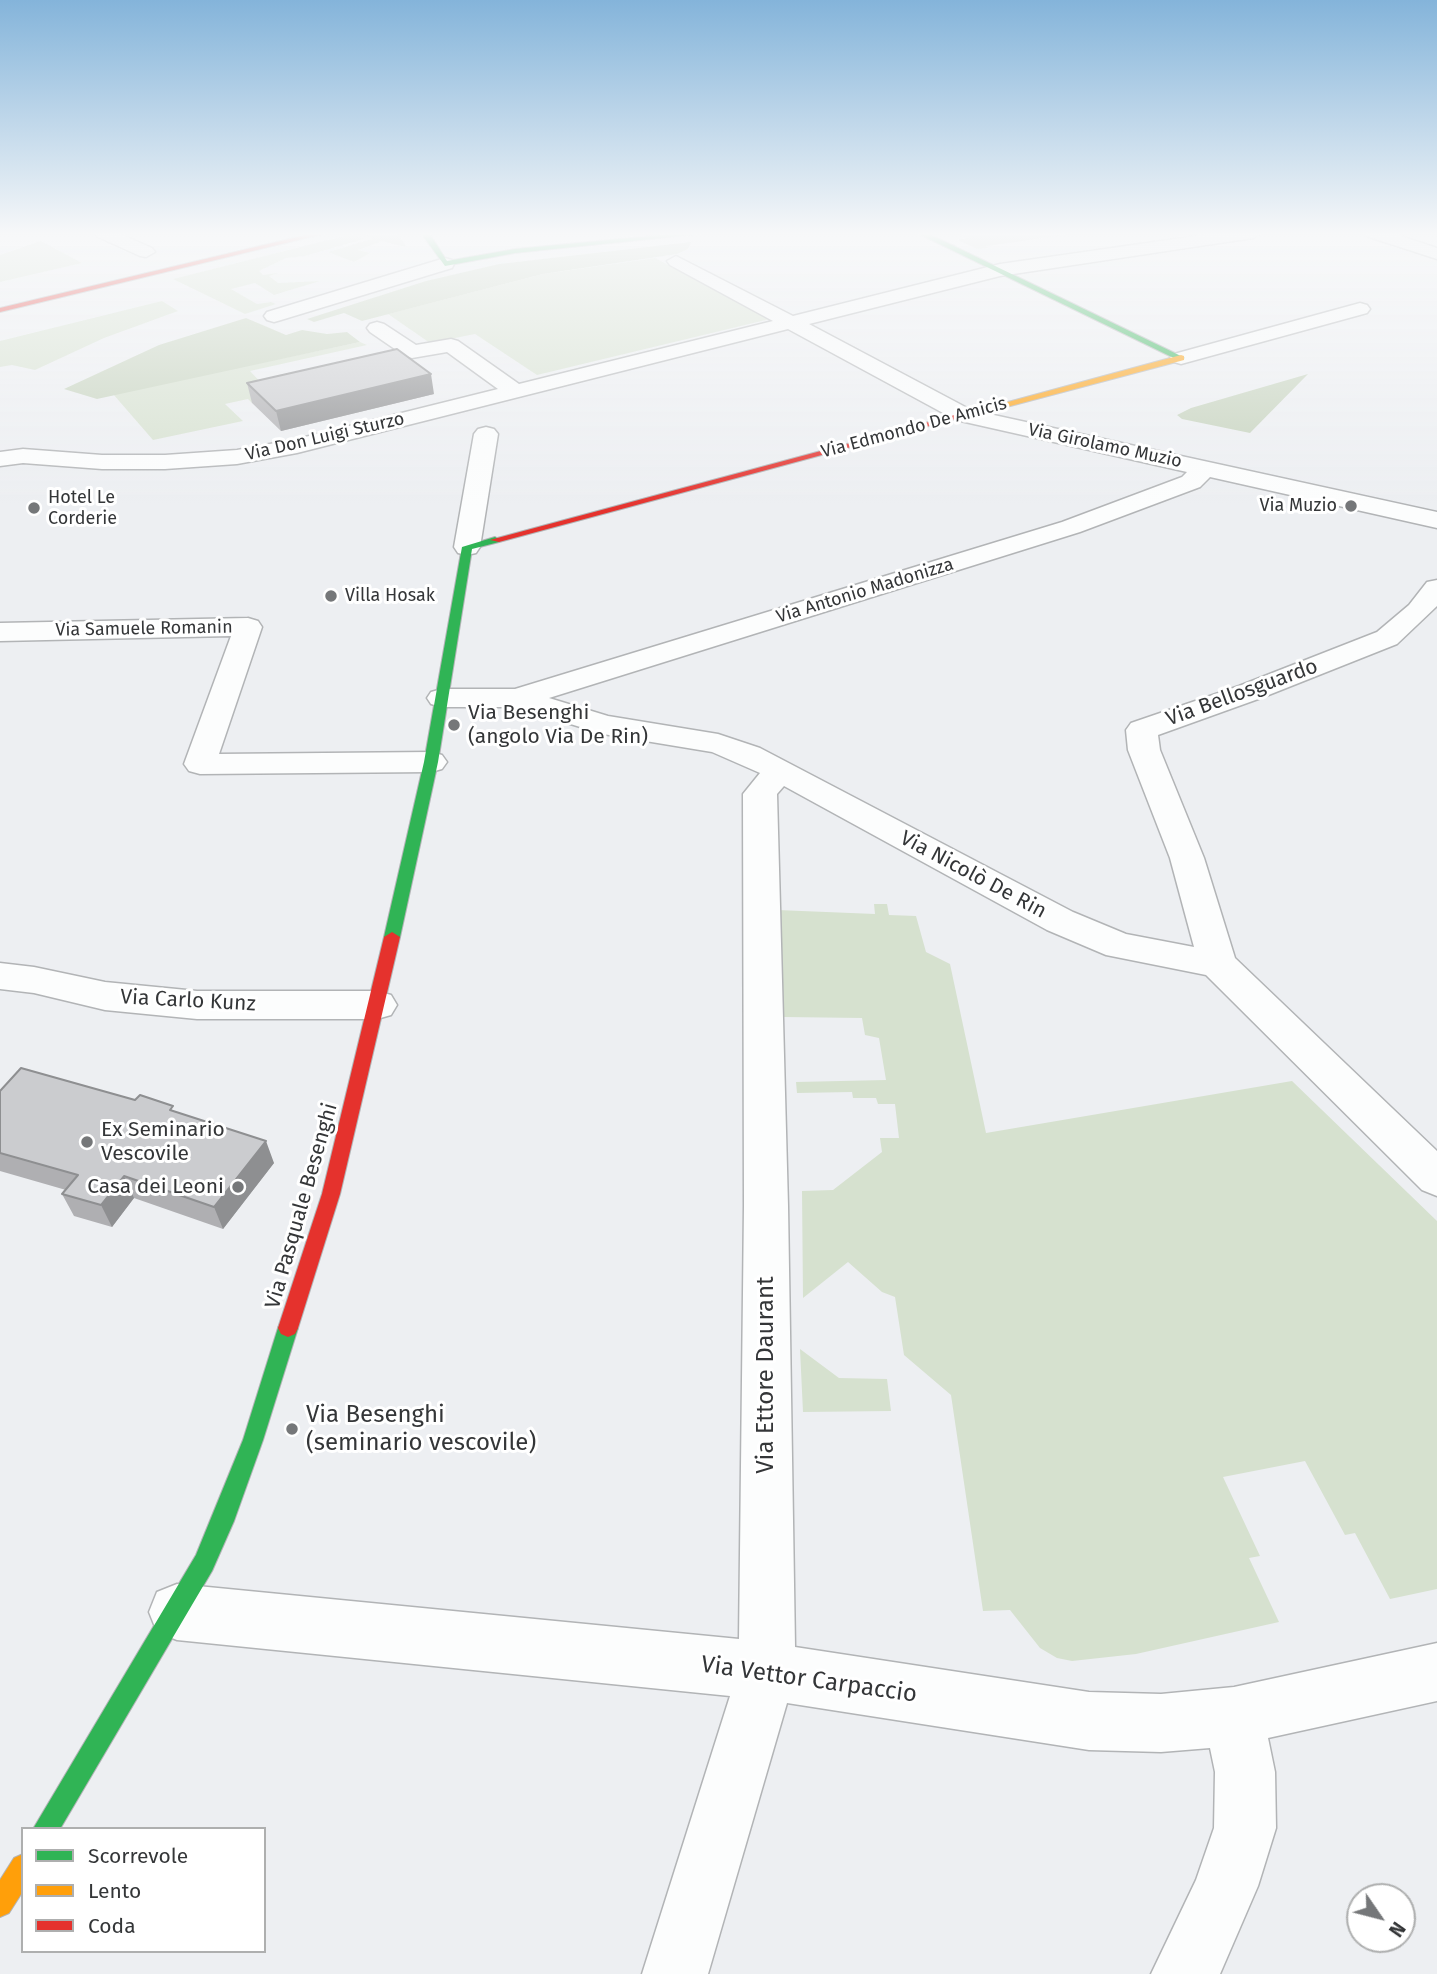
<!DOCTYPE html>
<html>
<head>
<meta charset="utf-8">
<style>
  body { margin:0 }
  #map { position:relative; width:1437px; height:1974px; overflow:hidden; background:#edeff2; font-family:"Fira Sans",sans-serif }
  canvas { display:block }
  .legend { position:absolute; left:21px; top:1827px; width:245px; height:126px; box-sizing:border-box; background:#fff; border:2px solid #aeafaf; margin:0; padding:9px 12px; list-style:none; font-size:21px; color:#343638 }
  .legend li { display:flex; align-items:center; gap:14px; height:35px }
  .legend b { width:35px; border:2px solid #aeafaf }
  .north { position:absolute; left:1346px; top:1883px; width:70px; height:70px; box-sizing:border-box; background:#fff; border:2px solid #aeafaf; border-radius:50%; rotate:125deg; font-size:19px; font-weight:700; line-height:28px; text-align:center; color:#343638 }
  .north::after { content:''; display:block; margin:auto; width:24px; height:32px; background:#757779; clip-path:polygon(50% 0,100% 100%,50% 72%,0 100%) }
</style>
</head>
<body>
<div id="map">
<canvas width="1437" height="1974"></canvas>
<ul class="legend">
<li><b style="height:9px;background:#30b455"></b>Scorrevole</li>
<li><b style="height:9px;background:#ff9f0a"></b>Lento</li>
<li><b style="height:9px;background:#e5322d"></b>Coda</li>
</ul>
<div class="north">N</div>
</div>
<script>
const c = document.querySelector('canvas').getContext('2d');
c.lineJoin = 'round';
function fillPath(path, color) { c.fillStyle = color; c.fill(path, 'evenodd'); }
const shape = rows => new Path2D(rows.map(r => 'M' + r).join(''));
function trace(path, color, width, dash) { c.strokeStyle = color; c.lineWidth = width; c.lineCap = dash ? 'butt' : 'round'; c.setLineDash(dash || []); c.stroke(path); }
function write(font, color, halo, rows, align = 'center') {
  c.font = font + ' "Fira Sans",sans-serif'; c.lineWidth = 6; c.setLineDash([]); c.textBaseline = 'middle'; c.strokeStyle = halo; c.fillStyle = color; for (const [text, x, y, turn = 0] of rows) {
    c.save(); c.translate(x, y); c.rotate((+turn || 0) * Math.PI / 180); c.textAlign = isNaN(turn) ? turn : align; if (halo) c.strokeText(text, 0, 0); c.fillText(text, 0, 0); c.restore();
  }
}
const green = shape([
  [364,233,393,233,399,235,406,247,382,241,358,250,370,253,354,262,328,252,372,239],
  [957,233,1077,233,986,246,988,248,977,249,958,240,968,238],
  [352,234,363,239,305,256,286,258,259,271,263,275,278,273,269,276,278,283,320,281,274,295,255,283,231,289,257,304,271,302,276,304,245,314,173,279],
  [41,241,82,263,0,282,0,255],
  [655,258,770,319,537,375,475,334,430,343,388,314,543,274],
  [162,301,178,311,104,338,35,370,12,365,0,367,0,341],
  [360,342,367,345,250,371,267,389,252,403,248,399,225,404,243,421,153,440,113,394],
  [874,904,887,904,889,915,916,916,926,952,950,964,986,1133,1292,1081,1437,1221,1437,1589,1390,1599,1355,1533,1345,1535,1305,1461,1223,1477,1260,1556,1249,1558,1279,1622,1136,1654,1072,1661,1057,1658,1040,1648,1010,1610,983,1611,951,1395,904,1355,895,1297,882,1292,848,1262,803,1298,802,1191,833,1190,882,1152,880,1138,899,1138,895,1104,878,1104,876,1098,853,1098,852,1092,797,1093,796,1082,886,1080,879,1038,865,1035,862,1018,784,1017,777,910,875,914],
  [800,1349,839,1378,887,1379,891,1411,803,1412]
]);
const forest = shape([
  [691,242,688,249,677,254,543,274,362,321,344,313,314,322,307,319,426,281,499,264],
  [246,318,286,335,302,330,327,334,347,332,360,342,97,399,64,389,159,345],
  [1308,374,1250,433,1182,419,1177,415,1191,408]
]);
const street = shape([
  [95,233,118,233,152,248,155,252,146,257,140,256,98,237,95,233],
  [1217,233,1262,233,1253,238,1000,276,809,324,971,410,1437,512,1437,528,1210,477,1200,487,1080,532,549,698,608,716,718,734,760,748,1073,912,1126,934,1194,947,1170,858,1128,750,1126,730,1131,723,1239,686,1377,632,1409,605,1427,582,1437,580,1437,606,1397,644,1261,698,1158,735,1160,750,1204,858,1235,958,1437,1151,1437,1196,1422,1190,1206,975,1106,955,1047,930,784,786,777,794,788,1206,795,1647,1089,1692,1161,1694,1234,1687,1437,1643,1437,1701,1268,1738,1275,1772,1276,1828,1258,1886,1220,1974,1151,1974,1196,1880,1214,1828,1215,1772,1210,1748,1161,1752,1089,1750,787,1703,708,1974,642,1974,730,1696,177,1640,157,1632,149,1612,157,1592,177,1584,739,1639,744,1206,743,794,760,773,712,752,603,734,515,707,442,707,431,704,427,698,431,692,442,689,515,689,1062,522,1182,477,1187,472,956,420,788,329,297,453,237,464,165,469,102,469,23,463,0,466,0,452,23,449,102,455,165,455,237,450,297,439,498,389,447,352,412,358,405,356,370,332,367,328,370,324,377,322,384,324,416,345,451,339,458,341,519,384,773,321,670,265,667,261,676,256,793,316,1000,264,1217,233],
  [1366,233,1392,233,1437,248,1437,259,1369,237,1366,233],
  [445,258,452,260,454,264,452,268,281,320,274,322,267,320,264,316,267,312,445,258],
  [1360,303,1367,305,1370,309,1367,313,1181,364,1174,362,1170,358,1174,354,1360,303],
  [486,427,494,429,498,434,480,547,476,553,467,555,458,553,454,547,474,434,478,429,486,427],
  [248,618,258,621,262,627,219,754,431,752,442,755,447,762,442,769,431,772,200,774,189,771,184,764,231,636,0,641,0,623,248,618],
  [0,963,34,967,105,982,197,991,377,991,391,995,397,1005,391,1015,377,1019,197,1019,105,1010,34,993,0,989,0,963]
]);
const fast = shape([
  [421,233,429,233,447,261,515,249,682,233,708,233,515,253,445,266,421,233],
  [917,233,927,233,1185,358,1178,360,917,233],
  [495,537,500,540,499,542,472,549,438,762,400,937,392,942,384,937,424,762,462,547,495,537],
  [288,1319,295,1322,298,1328,263,1440,234,1521,212,1571,60,1829,33,1829,196,1555,243,1440,278,1328,281,1322,288,1319]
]);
const slow = shape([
  [1181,355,1184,356,1184,360,965,418,960,415,1181,355],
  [23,1854,23,1891,9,1913,0,1917,0,1880,14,1858,23,1854]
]);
const jam = shape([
  [314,233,327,233,0,312,0,308,314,233],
  [962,413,970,415,499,542,490,540,962,413],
  [392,932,400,937,340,1194,298,1328,295,1334,288,1337,281,1334,278,1328,322,1194,384,937,392,932]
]);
const wall = shape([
  [247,383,434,394,281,431,252,403],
  [0,1091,176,1112,274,1163,223,1229,134,1198,112,1227,74,1216,62,1194,66,1190,0,1171]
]);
const shadedWall = shape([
  [431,374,434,394,281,431,276,411],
  [266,1141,274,1163,223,1229,214,1207],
  [124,1176,134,1198,112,1227,101,1205]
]);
const building = shape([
  [397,349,431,374,276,411,247,383,397,349],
  [21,1068,135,1100,140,1095,173,1106,170,1110,266,1141,214,1207,124,1176,101,1205,62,1194,78,1175,0,1153,0,1091,21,1068]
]);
const markers = [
  [1351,506,7,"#757779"],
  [34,508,7,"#757779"],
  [331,596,7,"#757779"],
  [454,725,7,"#757779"],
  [87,1142,7,"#757779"],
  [238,1187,7,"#757779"],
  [292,1429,7,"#757779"]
];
const farStreetnames = [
  ["Via Edmondo De Amicis",914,428,-15],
  ["Via Don Luigi Sturzo",325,437,-13],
  ["Via Girolamo Muzio",1105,446,12],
  ["Via Antonio Madonizza",865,591,-17],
  ["Via Samuele Romanin",144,629,-1]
];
const farPoinames = [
  ["Hotel Le",48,498],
  ["Corderie",48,519],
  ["Via Muzio",1337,506,"right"],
  ["Villa Hosak",345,596]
];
const streetNames = [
  ["Via Bellosguardo",1242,693,-20],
  ["Via Nicolò De Rin",973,875,28],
  ["Via Carlo Kunz",188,1001,3],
  ["Via Pasquale Besenghi",302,1206,-74]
];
const poiNames = [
  ["Via Besenghi",468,713],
  ["(angolo Via De Rin)",468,737],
  ["Ex Seminario",101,1130],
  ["Vescovile",101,1154],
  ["Casa dei Leoni",224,1187,"right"]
];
const nearStreetnames = [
  ["Via Ettore Daurant",766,1375,-90],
  ["Via Vettor Carpaccio",809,1680,8]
];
const nearPoinames = [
  ["Via Besenghi",306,1415],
  ["(seminario vescovile)",306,1443]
];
fillPath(green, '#d6e1cf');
fillPath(forest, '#c5d2bc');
trace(street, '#b2b4b6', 3);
trace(fast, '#b2b4b6', 2);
trace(slow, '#b2b4b6', 2);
trace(jam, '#b2b4b6', 2);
fillPath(street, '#fcfdfd');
fillPath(fast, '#30b455');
fillPath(slow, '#ff9f0a');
fillPath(jam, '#e5322d');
fillPath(wall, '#afafb2');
fillPath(shadedWall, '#8e8f91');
fillPath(building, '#cbcccf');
trace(building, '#8e8f91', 2);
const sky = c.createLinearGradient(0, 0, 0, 509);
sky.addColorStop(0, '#84b4da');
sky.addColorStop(0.46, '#f7f8f9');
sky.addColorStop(1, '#f7f8f900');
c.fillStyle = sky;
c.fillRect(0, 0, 1437, 509);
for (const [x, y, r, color] of markers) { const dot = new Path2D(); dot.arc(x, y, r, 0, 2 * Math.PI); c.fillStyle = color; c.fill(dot); trace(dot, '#fff', 2.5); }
write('18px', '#343638', '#fff', farStreetnames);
write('18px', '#343638', '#fff', farPoinames, 'left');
write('21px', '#343638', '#fff', streetNames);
write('21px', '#343638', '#fff', poiNames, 'left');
write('24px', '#343638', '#fff', nearStreetnames);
write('24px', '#343638', '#fff', nearPoinames, 'left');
</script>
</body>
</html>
